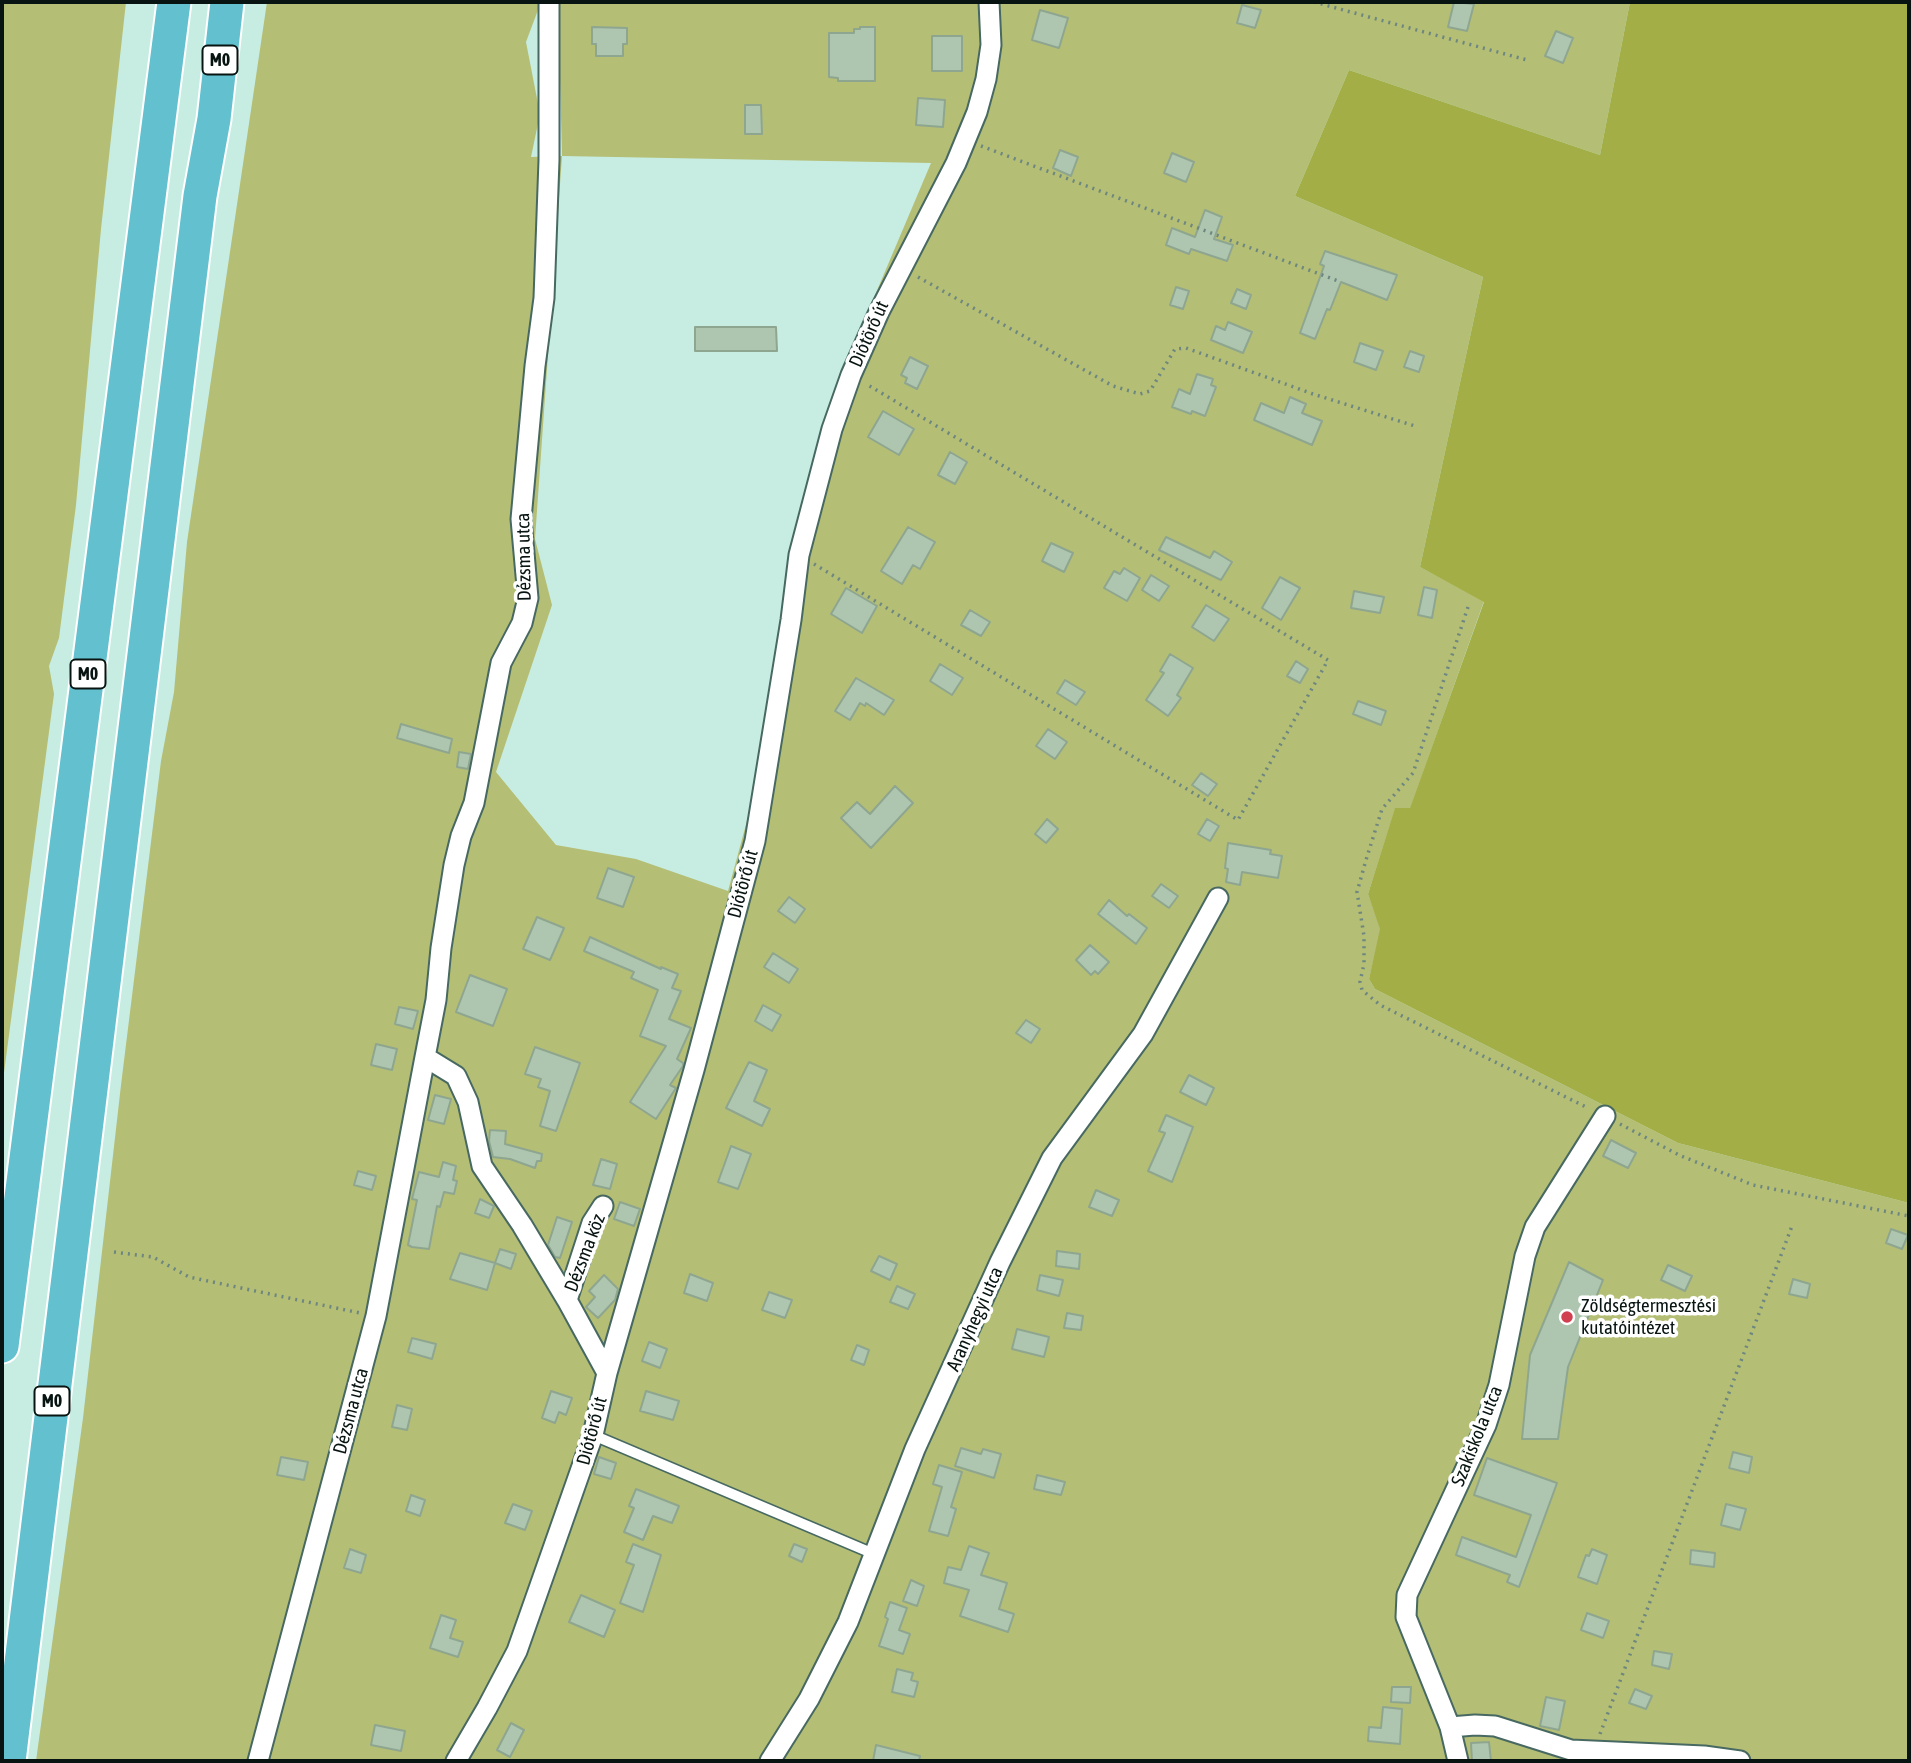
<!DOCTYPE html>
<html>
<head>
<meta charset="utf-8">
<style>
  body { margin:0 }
  #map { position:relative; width:1911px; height:1763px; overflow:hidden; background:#c7ede3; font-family:"Asap Condensed",sans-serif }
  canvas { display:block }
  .frame { position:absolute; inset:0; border:4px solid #071411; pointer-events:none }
</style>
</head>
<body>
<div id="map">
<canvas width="1911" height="1763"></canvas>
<div class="frame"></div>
</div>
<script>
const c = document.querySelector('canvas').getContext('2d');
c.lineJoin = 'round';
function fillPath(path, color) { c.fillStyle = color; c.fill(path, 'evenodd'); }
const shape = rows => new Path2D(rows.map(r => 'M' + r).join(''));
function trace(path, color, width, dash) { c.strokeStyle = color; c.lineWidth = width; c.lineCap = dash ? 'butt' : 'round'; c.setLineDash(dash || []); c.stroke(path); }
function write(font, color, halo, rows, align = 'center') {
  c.font = font + ' "Asap Condensed",sans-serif'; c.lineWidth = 7; c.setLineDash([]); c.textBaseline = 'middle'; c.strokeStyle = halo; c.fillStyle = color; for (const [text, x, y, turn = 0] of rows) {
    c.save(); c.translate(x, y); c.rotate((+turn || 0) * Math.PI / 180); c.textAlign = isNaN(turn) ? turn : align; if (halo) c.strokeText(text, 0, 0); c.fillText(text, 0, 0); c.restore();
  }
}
const green = shape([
  [2,2,126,2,101,229,76,505,59,638,49,666,54,694,2,1088],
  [267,2,539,2,538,10,526,42,540,114,531,157,562,156,558,2,1630,2,1600,155,1349,70,1295,196,1483,277,1420,567,1484,601,1410,809,1395,809,1368,894,1381,929,1369,979,1375,989,1678,1143,1909,1203,1909,1761,36,1761,83,1418,121,1085,161,761,174,692,187,542],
  [562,156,931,163,842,373,825,423,784,591,771,732,728,891,636,859,556,845,496,772,552,605,535,539]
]);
const forest = shape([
  [1630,2,1909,2,1909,1203,1678,1143,1375,989,1369,979,1380,929,1368,894,1395,808,1410,808,1484,602,1420,567,1483,277,1295,196,1349,70,1600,155]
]);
const building = shape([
  [1454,2,1474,4,1467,31,1448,27,1454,2],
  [1242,5,1261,10,1255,28,1237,23,1242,5],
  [1040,10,1068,18,1059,48,1032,40,1040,10],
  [592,27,627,28,627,44,623,44,623,56,596,56,596,44,592,44,592,27],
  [860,27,875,27,875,81,838,81,838,78,829,77,829,33,854,33,854,29,860,29,860,27],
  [1556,31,1573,38,1563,63,1545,56,1556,31],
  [932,36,962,36,962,71,932,71,932,36],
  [918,98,945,100,943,127,916,125,918,98],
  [745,105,761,105,762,134,745,134,745,105],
  [1060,150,1078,157,1071,176,1053,168,1060,150],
  [1172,153,1194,162,1186,182,1164,173,1172,153],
  [1205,210,1222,217,1214,239,1233,245,1227,261,1191,249,1189,254,1166,245,1172,228,1195,237,1205,210],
  [1325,251,1397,275,1387,300,1341,282,1330,310,1327,309,1315,339,1300,333,1324,266,1320,264,1325,251],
  [1176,287,1189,291,1183,309,1170,305,1176,287],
  [1237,289,1251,295,1246,309,1231,303,1237,289],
  [1228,322,1252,332,1243,353,1211,340,1216,326,1225,330,1228,322],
  [695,327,776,327,777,351,695,351,695,327],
  [1360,343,1383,351,1376,370,1354,362,1360,343],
  [1410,351,1424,356,1419,372,1404,367,1410,351],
  [910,357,928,366,917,389,905,383,907,378,901,375,910,357],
  [1197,374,1213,379,1211,385,1216,387,1205,416,1192,411,1191,414,1172,407,1179,389,1190,394,1197,374],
  [1290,397,1306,404,1302,413,1322,421,1312,445,1254,420,1261,403,1284,413,1290,397],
  [883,411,914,429,899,455,868,437,883,411],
  [950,452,967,462,955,484,938,475,950,452],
  [908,527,935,542,920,569,913,565,902,584,881,571,908,527],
  [1166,537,1210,558,1214,551,1232,562,1221,580,1159,550,1166,537],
  [1051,543,1073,553,1064,572,1042,561,1051,543],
  [1124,568,1140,578,1127,601,1104,588,1114,571,1120,574,1124,568],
  [1151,575,1169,586,1159,601,1142,590,1151,575],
  [1280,577,1300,588,1281,620,1262,608,1280,577],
  [1424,587,1437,590,1432,618,1418,615,1424,587],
  [846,588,877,606,862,633,831,614,846,588],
  [1354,591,1384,597,1380,613,1351,608,1354,591],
  [1206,605,1229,619,1214,641,1192,627,1206,605],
  [970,610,990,622,981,636,961,625,970,610],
  [1170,654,1193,668,1177,695,1181,698,1168,716,1146,700,1164,673,1160,671,1170,654],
  [1296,661,1308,669,1300,683,1287,676,1296,661],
  [940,664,963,678,952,695,930,681,940,664],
  [856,678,894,700,884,715,866,703,865,706,860,703,850,720,835,711,856,678],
  [1065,680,1085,692,1076,705,1057,693,1065,680],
  [1358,701,1386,711,1381,725,1353,714,1358,701],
  [401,724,452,739,449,753,397,738,401,724],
  [1048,729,1067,742,1055,759,1036,746,1048,729],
  [459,752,471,754,468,769,457,767,459,752],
  [1201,773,1217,784,1208,796,1192,785,1201,773],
  [895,786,913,803,871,848,841,818,857,802,870,814,895,786],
  [1047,819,1058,829,1046,843,1035,834,1047,819],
  [1207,819,1219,826,1210,841,1198,834,1207,819],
  [1228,843,1271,850,1270,854,1282,856,1278,878,1242,872,1240,885,1226,882,1228,869,1225,868,1228,843],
  [608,868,634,877,623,907,597,898,608,868],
  [1161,884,1178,896,1169,908,1152,896,1161,884],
  [789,897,805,909,795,923,778,911,789,897],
  [1109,900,1127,916,1129,914,1147,928,1136,944,1098,914,1109,900],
  [537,917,564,928,550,960,523,949,537,917],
  [590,937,661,969,661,967,678,974,672,988,681,991,669,1019,691,1028,677,1059,683,1063,683,1066,670,1085,676,1088,656,1119,630,1102,666,1046,640,1036,658,990,631,978,634,972,584,951,590,937],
  [1090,945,1109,962,1098,974,1095,971,1091,975,1076,960,1090,945],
  [773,953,798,969,789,983,764,967,773,953],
  [470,975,507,989,493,1026,456,1012,470,975],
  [763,1005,781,1015,772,1031,755,1021,763,1005],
  [399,1007,418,1011,413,1029,395,1024,399,1007],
  [1026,1020,1040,1029,1031,1043,1016,1033,1026,1020],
  [376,1044,397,1049,392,1070,371,1065,376,1044],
  [535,1047,580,1063,556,1131,540,1126,550,1091,538,1087,541,1079,525,1074,535,1047],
  [749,1062,767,1070,754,1101,770,1109,762,1126,726,1108,749,1062],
  [1189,1075,1214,1088,1206,1105,1180,1092,1189,1075],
  [435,1095,451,1099,444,1124,428,1120,435,1095],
  [1166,1115,1193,1127,1172,1182,1148,1171,1165,1133,1159,1131,1166,1115],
  [490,1130,506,1131,505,1144,542,1154,541,1161,537,1161,535,1168,510,1159,493,1157,489,1141,490,1130],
  [1611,1140,1636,1153,1628,1168,1603,1156,1611,1140],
  [731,1146,751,1154,738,1189,718,1182,731,1146],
  [601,1159,617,1164,610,1189,593,1185,601,1159],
  [443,1162,456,1166,453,1180,457,1181,454,1194,444,1192,440,1207,437,1206,429,1249,412,1247,408,1245,417,1200,412,1199,419,1172,439,1177,443,1162],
  [358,1171,376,1176,372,1190,354,1185,358,1171],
  [1096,1190,1119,1200,1112,1216,1089,1207,1096,1190],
  [480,1199,494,1206,489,1218,475,1213,480,1199],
  [620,1202,640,1209,634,1226,614,1219,620,1202],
  [557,1217,572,1222,560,1258,555,1257,548,1245,557,1217],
  [1891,1229,1908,1235,1902,1249,1886,1243,1891,1229],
  [500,1249,516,1254,511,1269,495,1263,500,1249],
  [1057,1251,1080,1254,1079,1269,1056,1266,1057,1251],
  [460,1253,495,1263,487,1290,450,1279,460,1253],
  [879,1256,897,1264,890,1280,871,1271,879,1256],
  [1569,1262,1603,1280,1568,1367,1558,1439,1522,1439,1530,1355,1569,1262],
  [1668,1265,1692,1276,1685,1291,1661,1280,1668,1265],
  [690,1274,713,1283,707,1301,684,1293,690,1274],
  [604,1275,618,1289,615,1300,598,1318,586,1307,595,1297,589,1291,604,1275],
  [1040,1275,1063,1280,1059,1296,1037,1290,1040,1275],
  [1793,1279,1810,1284,1807,1298,1789,1294,1793,1279],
  [897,1286,915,1294,908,1309,890,1302,897,1286],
  [769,1292,792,1300,785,1318,762,1310,769,1292],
  [1067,1313,1083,1316,1081,1330,1064,1328,1067,1313],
  [1017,1329,1049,1337,1044,1357,1012,1349,1017,1329],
  [412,1338,436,1344,432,1359,408,1352,412,1338],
  [649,1342,667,1349,660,1368,642,1361,649,1342],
  [857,1345,869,1350,864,1365,851,1360,857,1345],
  [551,1391,572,1398,566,1415,559,1412,555,1423,542,1418,551,1391],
  [646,1391,679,1401,673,1420,640,1411,646,1391],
  [397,1405,412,1409,407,1430,392,1427,397,1405],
  [961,1448,981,1454,983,1449,1001,1454,994,1478,955,1466,961,1448],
  [1733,1452,1752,1457,1749,1473,1729,1468,1733,1452],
  [281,1457,308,1462,304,1480,277,1475,281,1457],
  [599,1457,616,1463,611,1479,594,1474,599,1457],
  [1487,1458,1557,1483,1519,1587,1507,1582,1510,1575,1456,1555,1462,1537,1516,1557,1531,1515,1474,1495,1487,1458],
  [939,1465,962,1472,951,1507,956,1509,948,1536,929,1531,942,1487,933,1484,939,1465],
  [1037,1475,1065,1482,1061,1495,1034,1489,1037,1475],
  [636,1489,679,1506,672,1523,653,1516,643,1540,624,1532,634,1508,629,1506,636,1489],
  [411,1495,425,1500,420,1516,406,1511,411,1495],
  [513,1504,532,1511,525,1530,505,1523,513,1504],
  [1726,1504,1746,1509,1740,1530,1721,1525,1726,1504],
  [633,1544,661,1555,643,1612,620,1603,634,1565,626,1562,633,1544],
  [794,1544,807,1549,802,1562,789,1556,794,1544],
  [969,1546,989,1553,981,1575,1007,1583,999,1609,1014,1614,1008,1632,960,1616,969,1590,944,1583,948,1567,961,1570,969,1546],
  [350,1549,366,1555,361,1573,344,1568,350,1549],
  [1592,1549,1607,1555,1597,1584,1578,1577,1586,1555,1589,1556,1592,1549],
  [1691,1550,1715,1553,1714,1567,1690,1564,1691,1550],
  [911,1580,924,1586,917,1606,903,1601,911,1580],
  [581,1595,615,1610,604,1637,569,1622,581,1595],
  [890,1602,907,1608,899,1630,910,1634,903,1654,879,1646,888,1619,885,1617,890,1602],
  [1587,1613,1609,1621,1603,1638,1581,1630,1587,1613],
  [441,1615,456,1620,450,1638,463,1642,458,1657,430,1648,441,1615],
  [1654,1651,1672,1654,1669,1669,1652,1665,1654,1651],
  [897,1669,913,1673,911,1680,918,1682,914,1697,892,1692,897,1669],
  [1392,1687,1411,1687,1410,1703,1391,1702,1392,1687],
  [1635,1689,1652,1696,1646,1709,1629,1703,1635,1689],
  [1546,1697,1565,1701,1559,1730,1540,1726,1546,1697],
  [1383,1707,1402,1709,1400,1744,1368,1741,1369,1727,1381,1728,1383,1707],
  [511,1723,524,1730,510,1757,497,1750,511,1723],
  [375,1725,405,1731,401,1751,371,1745,375,1725],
  [1489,1742,1491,1761,1472,1761,1471,1743,1489,1742],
  [876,1745,920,1756,919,1761,873,1761,876,1745]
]);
const path = shape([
  [1314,2,1527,60],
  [981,146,1338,281],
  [918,277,1113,386,1140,394,1150,391,1175,349,1186,348,1313,394,1415,426],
  [814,564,1238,820,1328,660,868,385],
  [1468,607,1413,773,1382,809,1366,860,1357,892,1364,936,1364,964,1360,982,1362,990,1380,1005,1588,1108],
  [1620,1124,1679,1155,1753,1185,1909,1216],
  [114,1252,153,1257,189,1277,360,1313],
  [1600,1734,1792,1226]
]);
const service = shape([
  [593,1435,874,1554]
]);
const minor = shape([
  [549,2,549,160,544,298,535,366,521,519,528,598,522,623,501,663,474,803,461,836,454,865,441,948,436,1000,425,1057,456,1076,468,1102,482,1166,522,1225,567,1300,607,1373],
  [567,1300,592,1223,603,1206],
  [1450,1727,1475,1725,1495,1726,1571,1750,1704,1756,1740,1761],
  [258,1761,376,1316,425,1057],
  [456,1761,487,1708,517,1651,593,1435,607,1373,694,1070,755,841,791,620,799,555,832,429,851,375,879,312,956,163,977,112,986,79,991,45,989,2],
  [770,1761,809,1699,848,1622,915,1449,1000,1262,1052,1158,1143,1034,1218,898],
  [1458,1761,1450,1727,1406,1617,1407,1595,1486,1425,1499,1385,1525,1256,1535,1227,1605,1116]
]);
const trunk = shape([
  [2,1346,174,2],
  [9,1761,200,196,214,119,227,2]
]);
const markers = [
  [1567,1317,7,"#d0404e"]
];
const shields = [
  [220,60,35],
  [88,674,35],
  [52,1401,35]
];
const shieldNames = [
  ["M0",220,60],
  ["M0",88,674],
  ["M0",52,1401]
];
const streetNames = [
  ["Diótörő út",869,334,-66],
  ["Dézsma utca",524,557,-91],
  ["Diótörő út",743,884,-75],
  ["Dézsma köz",585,1253,-69],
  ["Aranyhegyi utca",975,1319,-66],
  ["Dézsma utca",351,1411,-75],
  ["Diótörő út",592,1431,-75],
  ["Szakiskola utca",1477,1436,-68]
];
const poiNames = [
  ["Zöldségtermesztési",1581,1306],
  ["kutatóintézet",1581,1328]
];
fillPath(green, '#b5be75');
fillPath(forest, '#a4ae46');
fillPath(building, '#aec6af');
trace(building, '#8ea68f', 2);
trace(service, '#476961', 13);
trace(minor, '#476961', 23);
trace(trunk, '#fff', 37);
trace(path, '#6d8780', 3.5, [2, 5]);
trace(service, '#fff', 10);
trace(minor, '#fff', 19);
trace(trunk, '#62c0cf', 33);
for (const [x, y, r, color] of markers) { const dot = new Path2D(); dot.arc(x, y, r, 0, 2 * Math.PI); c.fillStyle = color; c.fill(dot); trace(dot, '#fff', 2.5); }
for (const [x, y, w] of shields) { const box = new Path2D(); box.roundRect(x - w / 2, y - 14.5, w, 29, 5); c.fillStyle = '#fff'; c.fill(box); trace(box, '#071411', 2); }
write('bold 18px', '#071411', null, shieldNames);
write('19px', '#071411', '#fff', streetNames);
write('19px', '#071411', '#fff', poiNames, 'left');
</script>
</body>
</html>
